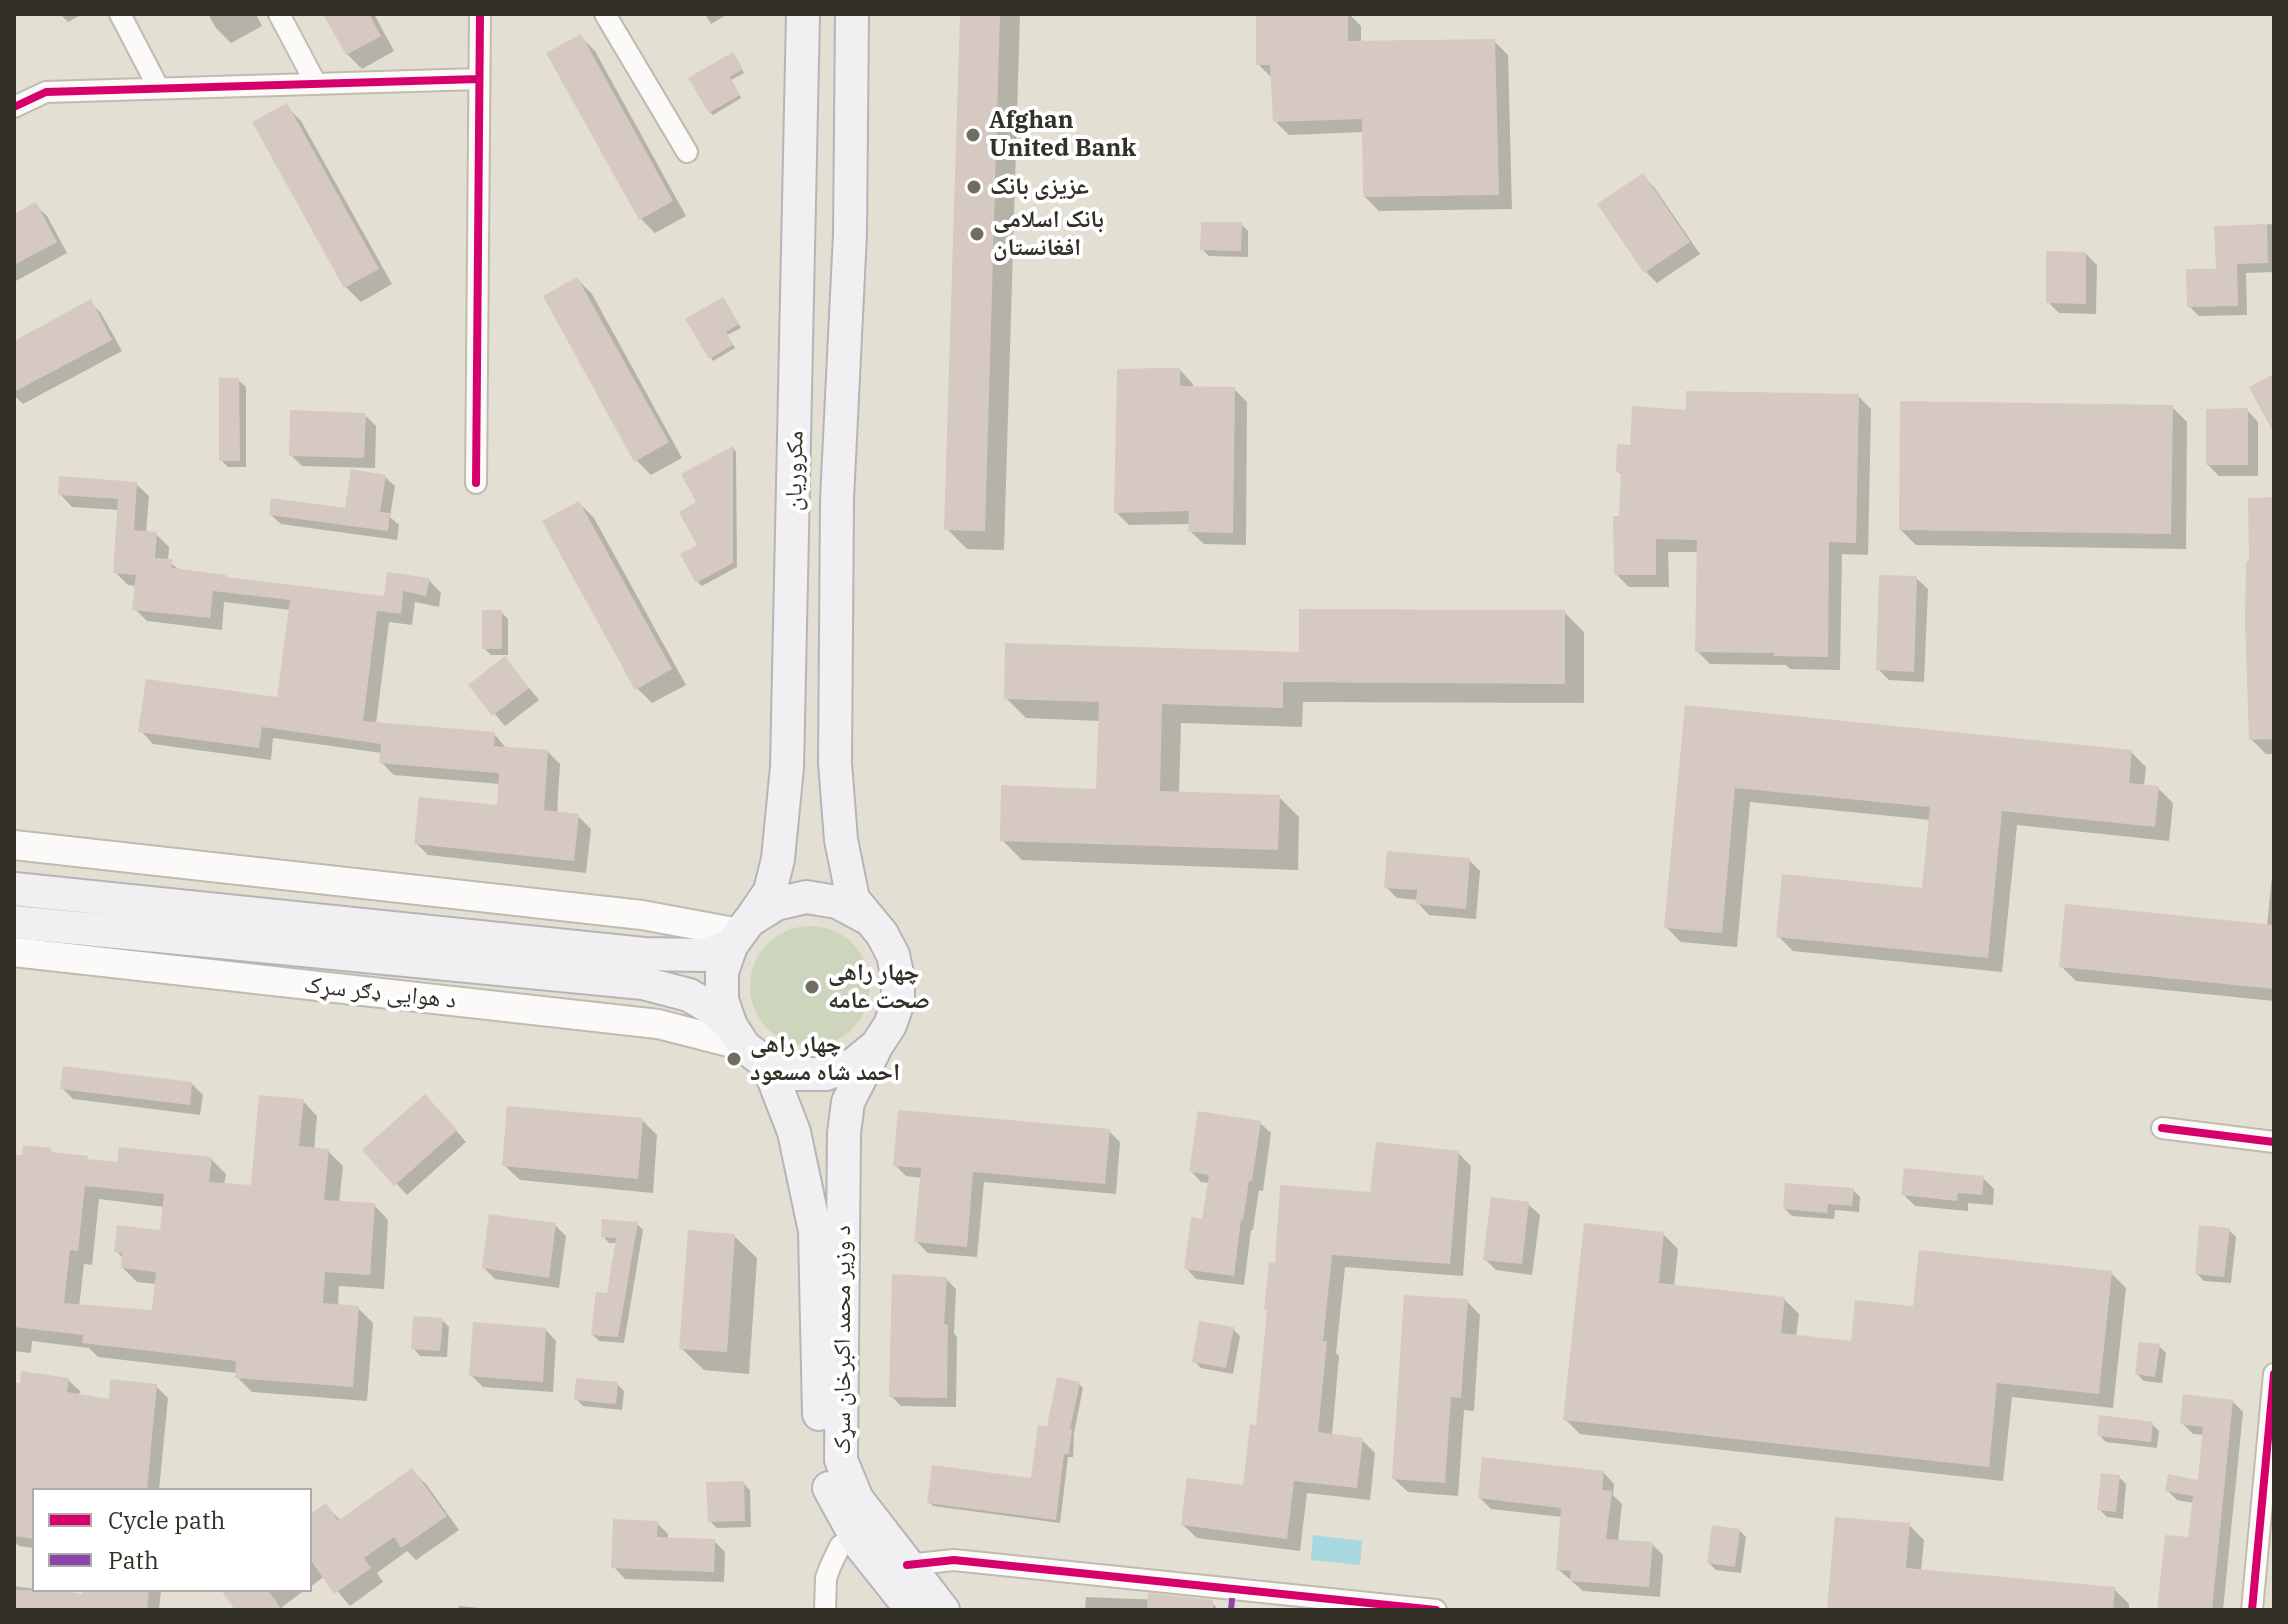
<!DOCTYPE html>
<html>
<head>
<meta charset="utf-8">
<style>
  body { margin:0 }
  #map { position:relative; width:2288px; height:1624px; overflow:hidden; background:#e3dfd2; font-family:"IBM Plex Serif",serif }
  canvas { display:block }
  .frame { position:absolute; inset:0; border:16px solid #333027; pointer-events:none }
  .legend { position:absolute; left:32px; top:1488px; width:280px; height:104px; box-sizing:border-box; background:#fff; border:2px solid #adaca9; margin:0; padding:10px 14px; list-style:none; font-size:24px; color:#333027 }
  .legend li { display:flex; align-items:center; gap:16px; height:40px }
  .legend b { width:40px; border:2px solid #adaca9 }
</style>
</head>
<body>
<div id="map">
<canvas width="2288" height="1624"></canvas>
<div class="frame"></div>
<ul class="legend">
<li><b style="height:10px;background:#d6006c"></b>Cycle path</li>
<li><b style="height:10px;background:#8e44ad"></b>Path</li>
</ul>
</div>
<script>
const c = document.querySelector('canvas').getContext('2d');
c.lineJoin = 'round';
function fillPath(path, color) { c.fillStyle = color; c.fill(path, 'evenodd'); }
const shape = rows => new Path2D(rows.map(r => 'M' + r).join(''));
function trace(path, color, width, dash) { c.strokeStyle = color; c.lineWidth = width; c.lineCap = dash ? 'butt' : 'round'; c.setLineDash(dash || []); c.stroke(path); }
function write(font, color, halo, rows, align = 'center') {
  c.font = font + ' "IBM Plex Serif","Noto Naskh Arabic",serif'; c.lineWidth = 8; c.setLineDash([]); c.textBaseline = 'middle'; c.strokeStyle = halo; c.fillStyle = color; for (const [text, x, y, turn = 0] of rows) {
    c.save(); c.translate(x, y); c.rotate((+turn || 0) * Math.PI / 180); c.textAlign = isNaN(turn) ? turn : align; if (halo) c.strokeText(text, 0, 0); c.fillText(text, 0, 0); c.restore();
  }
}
const green = shape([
  '750 986a60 60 0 1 1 120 0a60 60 0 1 1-120 0Z'
]);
const water = shape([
  [1313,1535,1362,1541,1360,1565,1311,1560]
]);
const shadow = shape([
  [60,14,83,14,68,22],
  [208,14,256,14,262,26,231,43,216,28],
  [325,14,374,14,394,51,362,69,347,54],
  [705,14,728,14,711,24],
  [962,14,1020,14,1004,550,967,549,947,529],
  [1259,14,1349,14,1361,26,1361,43,1494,41,1508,55,1512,209,1379,211,1365,197,1364,132,1289,135,1275,121,1272,78,1258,64],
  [580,36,595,51,686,216,655,233,640,218],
  [736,58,744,73,731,80,741,98,713,115,710,112],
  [286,106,301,121,392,284,361,302,346,287],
  [1643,176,1654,187,1700,254,1657,283,1646,272,1600,205],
  [35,205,47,216,67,253,14,282,14,216],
  [1241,224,1248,231,1248,257,1209,256,1202,249],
  [2274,224,2274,272,2246,273,2247,315,2199,316,2189,306,2218,271,2216,228],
  [2086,254,2097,265,2096,314,2059,313,2048,302],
  [577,279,592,294,682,458,651,475,636,460],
  [90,302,101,313,122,351,23,404,14,395,14,343],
  [726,302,741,328,727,335,735,348,713,361,711,358],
  [1180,370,1193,384,1193,388,1234,389,1247,402,1246,545,1204,544,1190,531,1190,524,1129,525,1116,512],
  [238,380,246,387,246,467,228,467,221,460],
  [1858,396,1871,409,1868,555,1842,554,1840,670,1790,669,1786,665,1710,664,1697,651,1699,552,1668,552,1669,587,1629,587,1616,574,1623,476,1618,471,1631,447],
  [2172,407,2187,422,2186,549,1916,545,1901,530],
  [2247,410,2258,422,2258,476,2219,476,2208,465],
  [365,415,376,426,375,468,302,466,291,455],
  [733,448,736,452,737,567,702,586,698,582,699,502],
  [385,477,395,486,390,517,399,525,397,540,281,524,271,515,347,510],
  [136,484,149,496,146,533,156,534,169,547,168,561,181,571,229,580,386,598,388,574,429,580,441,593,439,607,415,602,412,625,389,622,376,724,494,734,507,749,548,752,560,764,557,814,578,816,591,829,586,873,428,855,416,843,499,807,500,784,394,775,381,762,382,753,273,738,271,760,153,744,141,731,278,699,290,610,224,602,222,630,147,621,135,609,137,586,128,585,115,572,120,510,72,507,60,494],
  [2274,499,2274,754,2266,754,2251,739,2251,563],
  [579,503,594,518,686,685,652,703,637,688],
  [1916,578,1928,589,1924,682,1889,680,1878,669],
  [501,612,508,619,508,655,491,655,484,648],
  [1564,612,1584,632,1584,703,1303,702,1302,727,1181,723,1179,793,1279,797,1299,817,1298,870,1022,860,1002,840,1098,791,1100,721,1026,718,1006,698,1301,654],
  [505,659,539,700,505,726,471,686],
  [1686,707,2131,752,2146,767,2144,786,2158,788,2173,803,2169,841,2017,825,2002,972,1793,951,1778,936,1924,891,1931,820,1750,802,1737,947,1681,942,1666,927],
  [2274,857,2274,1001,2076,981,2061,966,2267,926],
  [1469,860,1480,871,1476,919,1429,915,1418,903,1418,900,1397,898,1386,887],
  [192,1084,203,1095,200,1115,73,1099,62,1088],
  [303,1101,317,1116,314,1150,328,1151,343,1166,339,1203,374,1205,388,1220,384,1289,339,1286,338,1306,358,1308,373,1323,367,1401,252,1392,237,1377,237,1373,98,1357,89,1348,32,1341,31,1353,14,1351,14,1157,50,1150,55,1155,119,1165,211,1159,226,1174,224,1185,253,1187],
  [99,1199,165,1207,162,1232,116,1251,124,1259,123,1268,137,1282,156,1284,154,1312,79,1307,84,1264,92,1265],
  [436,1107,466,1142,407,1195,365,1150],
  [642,1120,657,1135,653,1193,520,1180,504,1165],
  [1260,1123,1271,1133,1263,1191,1259,1190,1253,1230,1251,1230,1244,1285,1196,1279,1186,1268,1204,1221,1210,1183,1201,1182,1191,1171],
  [1109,1131,1120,1142,1116,1194,984,1182,977,1257,928,1253,916,1241,922,1178,906,1176,895,1165],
  [1458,1153,1471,1166,1463,1276,1345,1267,1336,1353,1339,1356,1332,1436,1362,1440,1375,1453,1370,1500,1307,1493,1300,1551,1197,1538,1183,1525,1245,1487,1257,1427,1268,1312,1266,1309,1276,1265,1372,1194],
  [1983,1178,1994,1189,1993,1205,1968,1203,1968,1211,1915,1206,1904,1195],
  [1853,1190,1860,1197,1859,1212,1835,1210,1834,1219,1792,1216,1785,1209],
  [1528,1204,1540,1215,1532,1275,1496,1270,1485,1259],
  [637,1224,643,1230,624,1343,599,1341,593,1335,608,1295,617,1243,609,1243,603,1236],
  [555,1225,566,1236,559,1288,495,1279,484,1268],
  [2229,1230,2236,1237,2231,1283,2204,1281,2197,1274],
  [1663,1234,1678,1249,1674,1287,1784,1299,1799,1314,1796,1337,1853,1343,1914,1308,2111,1273,2126,1288,2113,1408,2012,1397,2003,1481,1580,1434,1565,1419],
  [734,1236,757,1258,749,1374,704,1370,681,1348],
  [946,1279,956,1289,954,1333,957,1337,956,1407,901,1406,891,1396],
  [1467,1301,1480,1315,1474,1411,1464,1410,1458,1496,1408,1492,1394,1479],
  [442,1320,449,1327,447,1357,420,1356,413,1348],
  [545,1329,556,1341,553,1392,483,1387,471,1375],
  [1233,1329,1240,1336,1233,1374,1201,1368,1194,1361],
  [2159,1346,2166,1353,2162,1383,2144,1381,2137,1374],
  [68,1380,80,1391,79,1396,110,1401,156,1386,168,1398,159,1490,34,1490,34,1548,19,1546,14,1541,14,1389],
  [617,1384,624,1391,622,1410,583,1406,576,1399],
  [1079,1384,1083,1388,1074,1433,1073,1457,1068,1457,1060,1523,933,1506,929,1502,1032,1480,1048,1428],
  [2232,1401,2243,1412,2223,1610,2159,1610,2190,1539,2194,1503,2177,1500,2167,1490,2200,1482,2205,1435,2193,1434,2182,1423],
  [2152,1424,2159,1431,2157,1448,2106,1442,2099,1435],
  [412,1471,426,1484,459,1530,416,1560,407,1551,377,1573,383,1582,350,1606,325,1576,310,1587,310,1517,326,1506,341,1521],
  [1603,1472,1614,1484,1613,1495,1622,1504,1618,1541,1652,1544,1663,1555,1660,1597,1583,1591,1558,1569,1562,1517,1491,1509,1480,1498],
  [2119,1477,2126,1484,2123,1519,2107,1517,2100,1510],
  [743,1483,750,1490,751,1527,717,1528,710,1521],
  [657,1523,668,1534,668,1539,714,1541,725,1552,724,1582,625,1579,614,1567],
  [1909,1525,1924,1540,1921,1571,2114,1589,2129,1604,2129,1610,1829,1610],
  [1739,1530,1746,1537,1741,1573,1716,1570,1709,1563],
  [14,1586,84,1596,85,1590,161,1590,159,1610,14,1610],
  [223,1590,305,1590,282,1607,284,1610,237,1610],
  [1086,1597,1211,1602,1219,1610,1085,1610],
  [459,1606,490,1609,491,1610,458,1610]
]);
const building = shape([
  [323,14,369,14,381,36,346,55],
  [960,14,1000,14,985,531,944,530],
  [1256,14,1348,14,1348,41,1495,39,1499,195,1363,197,1362,119,1273,122,1270,65,1256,65],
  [581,34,673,201,639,220,546,53],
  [733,52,743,69,730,77,740,95,709,113,688,78],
  [287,103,379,269,344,288,252,122],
  [1643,173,1690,242,1644,273,1597,204],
  [36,202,57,242,14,265,14,214],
  [1201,222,1242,222,1241,251,1200,250],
  [2267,224,2268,263,2237,264,2238,306,2187,307,2186,269,2216,269,2214,226],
  [2046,251,2086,252,2086,304,2046,303],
  [577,277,669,442,634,462,543,296],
  [723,297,739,324,726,332,733,345,709,359,685,319],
  [91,299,112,340,14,392,14,341],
  [1160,368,1180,368,1180,386,1235,387,1233,533,1188,532,1189,511,1114,513,1117,369],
  [2274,374,2274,434,2249,387],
  [219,378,239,378,240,461,219,461],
  [1686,391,1859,394,1856,543,1829,542,1828,657,1774,656,1774,653,1695,652,1697,540,1656,539,1656,575,1614,575,1613,516,1619,516,1621,472,1616,472,1617,444,1630,445,1632,406,1686,410],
  [1900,401,2173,405,2171,534,1899,530],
  [2248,408,2248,465,2206,465,2206,409],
  [290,410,366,413,364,458,289,456],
  [733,446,733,563,696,583,680,554,697,545,679,512,696,502,681,474],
  [351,469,386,475,380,512,390,513,388,531,269,515,271,498,345,508],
  [59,476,137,482,134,530,157,532,155,558,172,559,172,568,226,575,226,577,384,596,387,572,430,578,426,596,403,591,401,614,377,611,363,721,495,732,494,746,548,750,544,810,579,814,574,861,414,844,419,797,497,805,499,773,379,763,381,744,262,727,259,748,138,732,146,679,277,697,290,600,213,591,210,618,132,610,136,575,113,573,118,499,58,495],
  [2274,497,2274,739,2249,740,2245,621,2246,561,2249,561,2248,498],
  [579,501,672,669,635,690,542,521],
  [1879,575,1917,576,1914,672,1876,670],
  [1299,609,1565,610,1565,684,1283,682,1283,708,1162,704,1160,791,1280,795,1278,850,1000,841,1001,785,1096,789,1099,702,1004,699,1005,643,1299,652],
  [482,610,502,610,502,649,482,649],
  [505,656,529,688,492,716,468,685],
  [1685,705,2132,750,2129,783,2159,786,2155,827,2002,811,1988,958,1776,937,1782,874,1922,888,1930,807,1735,788,1722,933,1664,928],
  [1387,851,1470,858,1466,909,1416,904,1417,890,1384,888],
  [2065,904,2274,925,2274,989,2059,967],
  [63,1066,192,1082,190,1105,60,1089],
  [425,1094,457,1130,394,1186,362,1150],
  [259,1095,304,1099,299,1146,329,1149,324,1200,375,1203,370,1275,325,1272,323,1303,359,1306,353,1387,235,1378,236,1361,82,1343,83,1335,14,1327,14,1155,22,1155,23,1145,51,1148,51,1152,88,1156,87,1159,117,1162,119,1147,212,1157,209,1182,251,1185],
  [85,1186,164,1194,160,1230,117,1225,114,1252,122,1253,121,1268,156,1272,152,1310,64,1303,70,1250,78,1251],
  [507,1106,643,1118,638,1179,502,1166],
  [898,1110,1110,1129,1105,1184,973,1172,967,1247,914,1242,921,1168,893,1166],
  [1198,1111,1261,1121,1252,1181,1249,1181,1243,1220,1241,1220,1234,1276,1184,1269,1191,1217,1202,1219,1209,1175,1189,1172],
  [1376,1142,1459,1151,1450,1264,1332,1255,1323,1341,1327,1341,1318,1432,1363,1438,1357,1488,1294,1481,1287,1539,1181,1525,1187,1478,1243,1485,1250,1424,1256,1425,1267,1310,1264,1310,1269,1262,1275,1263,1280,1185,1370,1192],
  [1904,1168,1984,1176,1982,1195,1958,1193,1957,1201,1901,1195],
  [1785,1183,1854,1188,1852,1206,1828,1204,1827,1213,1783,1209],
  [1491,1197,1529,1202,1522,1264,1483,1260],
  [489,1214,556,1223,549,1278,482,1268],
  [602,1219,638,1222,618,1337,591,1335,596,1292,607,1293,616,1238,601,1237],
  [1584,1223,1664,1232,1659,1283,1785,1297,1781,1333,1851,1341,1855,1300,1913,1306,1919,1250,2112,1271,2099,1394,1997,1383,1989,1467,1563,1420],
  [2199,1225,2230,1228,2224,1277,2195,1274],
  [688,1230,735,1234,727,1352,679,1349],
  [892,1274,947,1277,944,1324,948,1325,947,1398,889,1397],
  [1404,1295,1468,1299,1461,1398,1451,1397,1445,1483,1392,1479],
  [413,1316,443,1318,440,1351,411,1349],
  [1199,1321,1234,1327,1226,1368,1192,1362],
  [473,1322,546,1328,543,1382,469,1376],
  [2139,1342,2160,1344,2155,1377,2135,1374],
  [21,1371,69,1378,67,1392,109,1399,110,1379,157,1384,147,1490,34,1490,34,1539,14,1536,14,1383,20,1383],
  [1057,1377,1080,1382,1070,1429,1072,1429,1069,1454,1064,1454,1056,1520,927,1503,932,1465,1031,1478,1038,1425,1047,1426],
  [576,1378,618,1382,616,1404,574,1400],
  [2183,1394,2233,1400,2212,1610,2157,1610,2165,1535,2188,1537,2193,1496,2165,1491,2168,1474,2198,1480,2203,1427,2180,1424],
  [2099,1415,2153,1422,2151,1442,2097,1436],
  [1482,1457,1604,1471,1602,1490,1612,1491,1606,1539,1653,1542,1649,1587,1570,1581,1571,1571,1556,1570,1561,1508,1478,1498],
  [412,1468,447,1516,401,1548,394,1537,364,1558,371,1568,334,1594,310,1559,310,1514,326,1503,338,1521],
  [2101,1473,2120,1475,2116,1512,2097,1510],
  [744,1481,745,1521,708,1522,706,1482],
  [1835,1517,1910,1523,1906,1568,2115,1587,2113,1610,1827,1610],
  [613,1519,658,1521,657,1537,715,1539,714,1572,611,1568],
  [1712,1525,1740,1529,1735,1567,1707,1563],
  [14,1590,57,1590,82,1594,83,1590,149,1590,147,1610,14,1610],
  [221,1590,268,1590,282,1610,235,1610],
  [1148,1593,1213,1600,1213,1610,1147,1610]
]);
const minor = shape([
  [120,14,158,87],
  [279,14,315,82],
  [605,14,687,152],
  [14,107,46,92,479,79],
  [476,483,480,14],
  [2162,1128,2274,1142],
  [907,1565,954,1560,1436,1610],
  [825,1610,826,1578,830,1567,840,1546,863,1528],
  [2252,1610,2274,1374]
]);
const secondary = shape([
  [14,845,642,915,739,933],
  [14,952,658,1024,744,1046]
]);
const primary = shape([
  [852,14,850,234,837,499,835,763,841,840,853,899,882,934,893,955,898,978,898,1002,890,1025,877,1045,854,1064,826,1074,796,1074,768,1065,744,1046,731,1026,722,1000,722,972,731,946,749,921,776,904,806,897,837,902,865,917],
  [14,889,644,954,703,955,731,946],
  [751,919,770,891,778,859,787,767,803,14],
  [14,922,643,983,689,995,714,1010,731,1026],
  [874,1051,848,1102,844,1133,841,1460,857,1499,943,1610],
  [768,1065,794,1132,815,1231,819,1414],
  [829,1488,861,1546,912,1610]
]);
const quiet = shape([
  [1231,1610,1233,1590]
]);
const cycleway = shape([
  [14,107,46,92,479,79],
  [476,483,480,14],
  [2162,1128,2274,1142],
  [907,1565,954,1560,1436,1610],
  [2252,1610,2274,1374]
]);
const markers = [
  [973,135,8,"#716d63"],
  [974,187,8,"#716d63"],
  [977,234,8,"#716d63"],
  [812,987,8,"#716d63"],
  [734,1059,8,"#716d63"]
];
const poiNames = [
  ["Afghan",989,121],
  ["United Bank",989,149],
  ["عزیزی بانک",990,187],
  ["بانک اسلامی",993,220],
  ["افغانستان",993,248],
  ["چهار راهی",828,973],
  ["صحت عامه",828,1001],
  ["چهار راهی",750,1045],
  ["احمد شاه مسعود",750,1073]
];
const streetNames = [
  ["مکروریان",795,471,-89],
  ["د هوایی ډګر سړک",380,993,6],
  ["د وزیر محمد اکبرخان سړک",843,1340,-90]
];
fillPath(green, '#cdd6bd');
fillPath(water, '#a8d8df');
fillPath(shadow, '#0003');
fillPath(building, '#d6c9c2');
trace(minor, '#bfbbb0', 24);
trace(secondary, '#bfbbb0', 32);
trace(primary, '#b6b4b8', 36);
trace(minor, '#fbfaf8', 20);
trace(secondary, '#fbfaf8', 28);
trace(primary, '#f0eff2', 32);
trace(quiet, '#8e44ad', 6, [12, 6]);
trace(cycleway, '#d6006c', 8);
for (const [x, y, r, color] of markers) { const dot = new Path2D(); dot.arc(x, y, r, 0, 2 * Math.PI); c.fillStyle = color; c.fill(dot); trace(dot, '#fff', 3); }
write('bold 24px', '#333027', '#fff', poiNames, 'left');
write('24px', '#333027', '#fff', streetNames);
</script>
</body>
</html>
